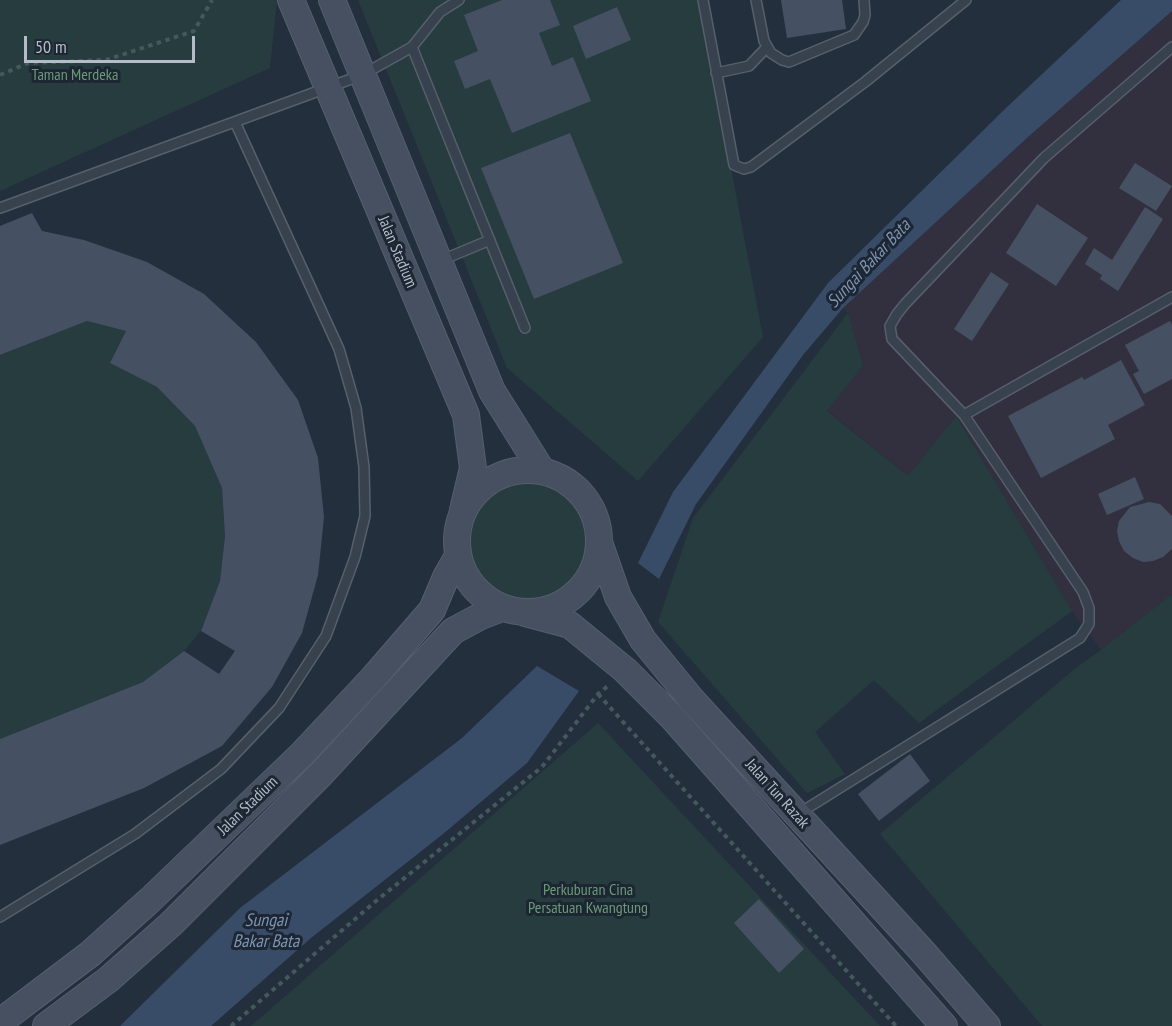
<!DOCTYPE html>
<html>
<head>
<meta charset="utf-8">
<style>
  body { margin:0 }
  #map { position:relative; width:1172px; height:1026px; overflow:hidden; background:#242f3e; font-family:"PT Sans Narrow",sans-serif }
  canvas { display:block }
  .scale { position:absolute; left:24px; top:36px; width:171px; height:27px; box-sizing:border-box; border:3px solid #b4bcc9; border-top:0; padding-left:8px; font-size:18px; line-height:21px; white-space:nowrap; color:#b4bcc9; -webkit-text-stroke:4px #1d2633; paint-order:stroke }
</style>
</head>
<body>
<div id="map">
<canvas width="1172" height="1026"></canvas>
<div class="scale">50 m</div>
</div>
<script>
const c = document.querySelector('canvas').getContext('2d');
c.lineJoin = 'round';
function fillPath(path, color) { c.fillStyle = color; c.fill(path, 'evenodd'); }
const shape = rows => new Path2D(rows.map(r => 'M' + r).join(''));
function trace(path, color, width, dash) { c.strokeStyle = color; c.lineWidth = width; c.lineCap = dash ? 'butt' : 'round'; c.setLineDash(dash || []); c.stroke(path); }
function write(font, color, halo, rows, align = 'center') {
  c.font = font + ' "PT Sans Narrow",sans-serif'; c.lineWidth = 6; c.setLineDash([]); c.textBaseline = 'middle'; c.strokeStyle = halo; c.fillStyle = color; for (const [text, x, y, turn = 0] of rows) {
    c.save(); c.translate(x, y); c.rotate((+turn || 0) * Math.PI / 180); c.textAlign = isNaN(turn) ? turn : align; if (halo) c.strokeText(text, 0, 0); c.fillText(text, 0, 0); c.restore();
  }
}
const medical = shape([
  [1172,11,1172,594,1101,650,1072,611,956,416,908,476,827,410,863,365,848,313,843,308,1028,137]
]);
const green = shape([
  [0,0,277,0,270,68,0,191],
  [358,0,699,0,763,337,638,481,507,368],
  [848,313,863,365,827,411,908,476,956,416,1072,611,919,723,874,680,815,732,845,774,807,793,658,622,693,518],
  [87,321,126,331,110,363,157,387,195,426,222,488,225,536,220,581,201,631,184,651,143,682,0,739,0,355],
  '467 541a60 60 0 1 1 120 0a60 60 0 1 1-120 0Z',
  [1172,594,1172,1026,1042,1026,880,834,1077,667,1101,650],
  [598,723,880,1026,251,1026]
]);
const water = shape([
  [1121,0,1172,0,1172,11,1028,137,843,308,803,355,696,504,659,579,638,563,673,492,828,283,1006,108],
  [537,666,579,691,527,763,443,834,311,938,211,1026,120,1026,240,908,462,738]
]);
const building = shape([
  [502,0,550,0,560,25,539,33,552,66,573,57,591,101,512,133,490,79,465,89,454,61,478,51,464,15],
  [781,0,842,0,846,29,787,38],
  [617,7,631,40,586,59,573,26],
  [570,133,623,263,534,299,481,168],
  [1135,163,1172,186,1156,211,1119,188],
  [1037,204,1088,238,1056,286,1006,253],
  [1145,207,1163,219,1118,291,1100,279,1102,275,1085,264,1094,248,1112,260],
  [32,213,42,231,84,240,147,262,204,294,256,342,298,400,318,458,324,517,318,575,302,633,272,687,222,746,144,788,0,845,0,739,143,682,184,651,219,674,235,651,201,631,220,581,225,536,222,488,195,426,157,387,110,363,126,331,87,321,0,355,0,226],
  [991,272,1009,284,972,341,954,329],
  [1170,321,1172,325,1172,379,1144,394,1133,374,1139,371,1125,345],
  [1121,360,1145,405,1108,425,1115,439,1041,478,1008,416,1082,377,1084,380],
  [1135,477,1144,499,1107,515,1098,494],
  [1149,502,1160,504,1172,516,1172,549,1163,557,1153,561,1143,562,1133,558,1124,551,1119,541,1117,531,1119,521,1130,507],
  [910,754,930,781,879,821,858,794],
  [759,899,804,949,779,973,734,923]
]);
const path = shape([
  [0,75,28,63,106,60,194,31,212,0],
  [598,694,896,1026],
  [231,1026,376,901,542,767,598,694,609,685]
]);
const lane = shape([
  [703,0,734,165,744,169,751,167,865,82,966,0],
  [756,0,764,41,771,53,782,60,789,62,854,35,863,22,865,15,864,0],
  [412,47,525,328],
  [716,73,749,66,767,47],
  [0,208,362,75,412,47,440,12,459,0],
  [442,260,490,240],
  [964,415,1172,297],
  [798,814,1080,638,1089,624,1089,608,1083,592,964,415,892,339,890,326,897,314,905,304,1044,158,1172,47],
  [0,917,135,834,221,769,279,708,326,636,355,557,365,516,364,467,356,408,339,349,235,122]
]);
const secondary = shape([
  [291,0,466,415,473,468,463,510],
  [332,0,492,391,542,471],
  '457 541a71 71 0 1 1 142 0a71 71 0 1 1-142 0Z',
  [599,542,618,597,643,640,692,700,923,952,987,1026],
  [525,613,570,625,625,670,672,717,944,1026],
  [0,1022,90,954,150,900,302,754,374,677,432,610,446,577,458,556],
  [46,1026,109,979,171,924,321,774,453,631,481,616,502,608]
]);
const parkNames = [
  ["Taman Merdeka",75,75],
  ["Perkuburan Cina",588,890],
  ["Persatuan Kwangtung",588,908]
];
const streetNames = [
  ["Jalan Stadium",397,252,67],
  ["Jalan Tun Razak",777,794,48],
  ["Jalan Stadium",248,806,-44]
];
const waterNames = [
  ["Sungai Bakar Bata",869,264,-47],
  ["Sungai",266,921],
  ["Bakar Bata",266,942]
];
fillPath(medical, '#32303f');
fillPath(green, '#263c3f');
fillPath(water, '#394c67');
fillPath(building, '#455162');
trace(lane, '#565f6c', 12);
trace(secondary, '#565f6c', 28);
trace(path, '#44595c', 4, [4.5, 4.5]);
trace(lane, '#38414e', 9);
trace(secondary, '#465061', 26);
write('16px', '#6b9a76', '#1d2633', parkNames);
write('16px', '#b4bcc9', '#1d2633', streetNames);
write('italic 18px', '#7c92b1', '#1d2633', waterNames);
</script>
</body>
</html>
